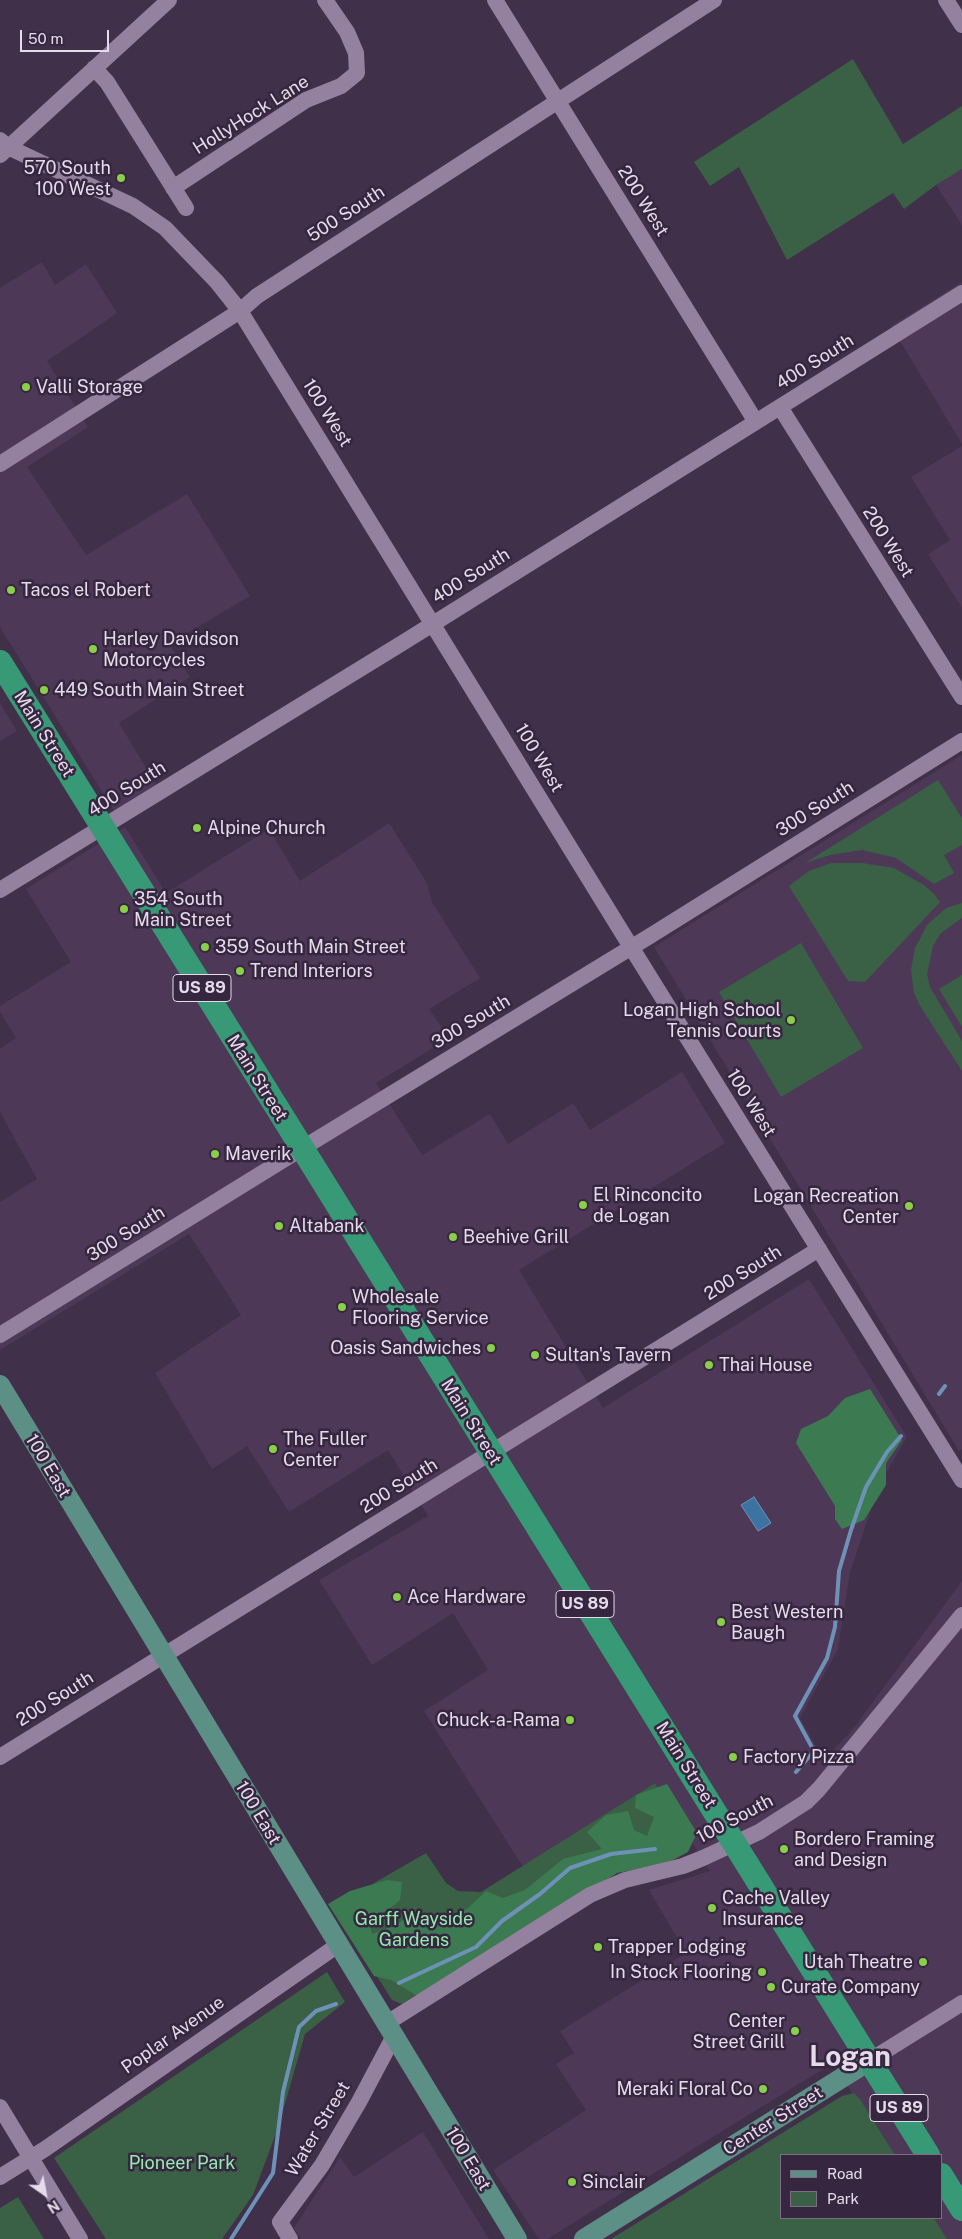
<!DOCTYPE html>
<html>
<head>
<meta charset="utf-8">
<style>
  body { margin:0 }
  #map { position:relative; width:962px; height:2239px; overflow:hidden; background:#41304a; font-family:"Public Sans",sans-serif }
  canvas { display:block }
  .legend { position:absolute; left:780px; top:2154px; width:162px; height:65px; box-sizing:border-box; background:#36263f; border:1px solid #7c6e84; margin:0; padding:6px 9px; list-style:none; font-size:15px; color:#e5dbeb }
  .legend li { display:flex; align-items:center; gap:10px; height:25px }
  .legend b { width:25px; border:1px solid #7c6e84 }
  .north { position:absolute; left:20px; top:2169px; width:50px; height:50px; -webkit-text-stroke:4px #36263f; paint-order:stroke; rotate:147deg; font-size:14px; font-weight:700; line-height:20px; text-align:center; color:#e5dbeb }
  .north::after { content:''; display:block; margin:auto; width:18px; height:22px; background:#e5dbeb; clip-path:polygon(50% 0,100% 100%,50% 72%,0 100%) }
  .scale { position:absolute; left:20px; top:30px; width:89px; height:22px; box-sizing:border-box; border:2px solid #e5dbeb; border-top:0; padding-left:6px; font-size:15px; line-height:18px; white-space:nowrap; color:#e5dbeb; -webkit-text-stroke:4px #36263f; paint-order:stroke }
</style>
</head>
<body>
<div id="map">
<canvas width="962" height="2239"></canvas>
<ul class="legend">
<li><b style="height:6px;background:#5c8f86"></b>Road</li>
<li><b style="height:14px;background:#3a6045"></b>Park</li>
</ul>
<div class="north">N</div>
<div class="scale">50 m</div>
</div>
<script>
const c = document.querySelector('canvas').getContext('2d');
c.lineJoin = 'round';
function fillPath(path, color) { c.fillStyle = color; c.fill(path, 'evenodd'); }
const shape = rows => new Path2D(rows.map(r => 'M' + r).join(''));
function trace(path, color, width, dash) { c.strokeStyle = color; c.lineWidth = width; c.lineCap = dash ? 'butt' : 'round'; c.setLineDash(dash || []); c.stroke(path); }
function write(font, color, halo, rows, align = 'center') {
  c.font = font + ' "Public Sans",sans-serif'; c.lineWidth = 5; c.setLineDash([]); c.textBaseline = 'middle'; c.strokeStyle = halo; c.fillStyle = color; for (const [text, x, y, turn = 0] of rows) {
    c.save(); c.translate(x, y); c.rotate((+turn || 0) * Math.PI / 180); c.textAlign = isNaN(turn) ? turn : align; if (halo) c.strokeText(text, 0, 0); c.fillText(text, 0, 0); c.restore();
  }
}
const built = shape([
  [962,169,962,225,936,185],
  [42,262,55,285,86,264,117,313,47,361,88,427,27,467,86,555,187,494,250,596,169,644,190,677,119,723,157,786,114,811,0,627,0,288],
  [962,282,962,444,891,326],
  [962,446,962,608,928,554,950,540,911,477],
  [0,703,17,731,0,741],
  [962,755,962,1449,959,1451,654,947],
  [389,823,427,883,432,902,480,978,429,1009,449,1038,376,1083,422,1155,490,1114,508,1144,573,1103,590,1130,682,1072,725,1143,519,1270,603,1408,809,1279,907,1437,879,1485,850,1572,838,1649,800,1718,824,1760,853,1729,962,1581,962,2239,947,2239,934,2218,941,2218,941,2155,895,2155,860,2099,857,2095,852,2093,833,2063,547,2239,539,2239,493,2170,586,2110,556,2064,574,2053,560,2031,686,1953,649,1890,710,1871,655,1783,523,1867,424,1711,488,1670,453,1613,372,1665,319,1580,428,1516,388,1450,289,1512,247,1446,212,1469,155,1373,241,1315,189,1234,0,1350,0,1202,37,1179,0,1112,0,1049,16,1038,0,1012,0,1006,71,962,26,889,125,827,166,893,269,829,300,881],
  [423,2132,489,2239,301,2239,294,2228,340,2157,354,2177]
]);
const green = shape([
  [853,59,903,144,962,106,962,169,936,185,904,209,893,193,787,260,739,167,710,186,694,162],
  [938,780,962,818,962,845,944,855,954,873,934,884,896,858,862,850,830,855,805,863],
  [831,863,862,863,894,868,924,885,934,894,940,902,865,982,848,981,789,886,809,871],
  [962,903,962,918,941,933,933,946,927,974,930,987,962,1041,962,1071,920,1006,914,993,911,970,915,948,927,925,946,908],
  [801,943,863,1048,781,1097,719,992],
  [962,975,962,1027,939,989],
  [655,1783,688,1839,611,1869,402,2004,392,2000,361,1951,369,1898,374,1883,426,1853,446,1883,458,1891,481,1892],
  [327,1972,345,2002,305,2034,278,2128,253,2195,222,2239,106,2239,54,2158],
  [854,2093,860,2099,895,2155,781,2155,781,2218,934,2218,947,2239,611,2239,842,2096],
  [18,2197,44,2239,0,2239,0,2208]
]);
const forest = shape([
  [870,1389,902,1440,886,1463,886,1485,864,1520,842,1529,835,1519,835,1506,796,1443,801,1429,828,1416,845,1398],
  [667,1784,697,1833,688,1852,665,1864,617,1873,483,1959,419,1997,391,1980,374,1976,328,1904,350,1891,387,1880,402,1882,400,1900,370,1925,372,1934,391,1927,413,1914,444,1920,467,1909,486,1891,503,1898,525,1890,563,1859,602,1849,587,1832,606,1815,628,1811,634,1830,647,1836,654,1817,635,1808,636,1795]
]);
const water = shape([
  [754,1497,771,1523,758,1531,741,1505,754,1497]
]);
const stream = shape([
  [939,1394,945,1386],
  [796,1772,814,1751,795,1716,827,1658,835,1627,839,1571,851,1530,866,1487,887,1452,901,1436],
  [399,1983,476,1947,502,1921,540,1894,570,1868,611,1854,655,1849],
  [231,2239,273,2173,283,2092,299,2027,316,2011,336,2004]
]);
const minor = shape([
  [495,0,756,422],
  [946,0,962,25],
  [94,68,107,82,186,208],
  [0,140,8,147,133,206,165,228,217,282,240,311,623,934,962,1480],
  [0,155,169,0],
  [173,188,306,100,341,86,357,73,356,53,347,32,325,0],
  [780,407,962,697],
  [0,464,240,311,257,296,714,0],
  [0,890,404,642,962,293],
  [0,1335,301,1149,650,936,962,741],
  [0,1757,819,1249],
  [387,2023,590,1895,625,1880,683,1866,703,1858,759,1832,806,1802,819,1789,962,1615],
  [869,2061,962,2003],
  [0,2107,80,2239],
  [0,2177,45,2149,338,1945],
  [290,2239,280,2222,322,2165,359,2102,394,2036]
]);
const major = shape([
  [0,1385,517,2239],
  [584,2239,869,2061]
]);
const highway = shape([
  [0,662,928,2155],
  [941,2175,962,2209]
]);
const markers = [
  [121,178,5,"#89cf48"],
  [26,387,5,"#89cf48"],
  [11,590,5,"#89cf48"],
  [93,649,5,"#89cf48"],
  [44,690,5,"#89cf48"],
  [197,828,5,"#89cf48"],
  [124,909,5,"#89cf48"],
  [205,947,5,"#89cf48"],
  [240,971,5,"#89cf48"],
  [791,1020,5,"#89cf48"],
  [215,1154,5,"#89cf48"],
  [583,1205,5,"#89cf48"],
  [909,1206,5,"#89cf48"],
  [279,1226,5,"#89cf48"],
  [453,1237,5,"#89cf48"],
  [342,1307,5,"#89cf48"],
  [491,1348,5,"#89cf48"],
  [535,1355,5,"#89cf48"],
  [709,1365,5,"#89cf48"],
  [273,1449,5,"#89cf48"],
  [397,1597,5,"#89cf48"],
  [721,1622,5,"#89cf48"],
  [570,1720,5,"#89cf48"],
  [733,1757,5,"#89cf48"],
  [784,1849,5,"#89cf48"],
  [712,1908,5,"#89cf48"],
  [598,1947,5,"#89cf48"],
  [923,1962,5,"#89cf48"],
  [762,1972,5,"#89cf48"],
  [771,1987,5,"#89cf48"],
  [795,2031,5,"#89cf48"],
  [763,2089,5,"#89cf48"],
  [572,2182,5,"#89cf48"]
];
const shields = [
  [202,988,58],
  [585,1604,58],
  [899,2108,58]
];
const shieldNames = [
  ["US 89",202,988],
  ["US 89",585,1604],
  ["US 89",899,2108]
];
const streetNames = [
  ["HollyHock Lane",251,115,-32],
  ["200 West",643,201,58],
  ["500 South",346,214,-33],
  ["400 South",815,362,-32],
  ["100 West",327,413,58],
  ["200 West",888,542,58],
  ["400 South",471,576,-32],
  ["Main Street",44,734,58],
  ["100 West",539,758,59],
  ["400 South",127,789,-32],
  ["300 South",815,809,-32],
  ["300 South",471,1022,-31],
  ["Main Street",257,1078,58],
  ["100 West",751,1103,58],
  ["300 South",126,1234,-32],
  ["200 South",743,1273,-32],
  ["Main Street",471,1422,58],
  ["100 East",48,1466,59],
  ["200 South",399,1486,-32],
  ["200 South",55,1699,-32],
  ["Main Street",686,1765,58],
  ["100 East",258,1813,59],
  ["100 South",735,1819,-28],
  ["Poplar Avenue",173,2035,-35],
  ["Center Street",773,2121,-32],
  ["Water Street",318,2129,-59],
  ["100 East",468,2159,59]
];
const poiNames = [
  ["570 South",111,168,"right"],
  ["100 West",111,189,"right"],
  ["Valli Storage",36,387],
  ["Tacos el Robert",21,590],
  ["Harley Davidson",103,639],
  ["Motorcycles",103,660],
  ["449 South Main Street",54,690],
  ["Alpine Church",207,828],
  ["354 South",134,899],
  ["Main Street",134,920],
  ["359 South Main Street",215,947],
  ["Trend Interiors",250,971],
  ["Logan High School",781,1010,"right"],
  ["Tennis Courts",781,1031,"right"],
  ["Maverik",225,1154],
  ["El Rinconcito",593,1195],
  ["de Logan",593,1216],
  ["Logan Recreation",899,1196,"right"],
  ["Center",899,1217,"right"],
  ["Altabank",289,1226],
  ["Beehive Grill",463,1237],
  ["Wholesale",352,1297],
  ["Flooring Service",352,1318],
  ["Oasis Sandwiches",481,1348,"right"],
  ["Sultan's Tavern",545,1355],
  ["Thai House",719,1365],
  ["The Fuller",283,1439],
  ["Center",283,1460],
  ["Ace Hardware",407,1597],
  ["Best Western",731,1612],
  ["Baugh",731,1633],
  ["Chuck-a-Rama",560,1720,"right"],
  ["Factory Pizza",743,1757],
  ["Bordero Framing",794,1839],
  ["and Design",794,1860],
  ["Cache Valley",722,1898],
  ["Insurance",722,1919],
  ["Trapper Lodging",608,1947],
  ["Utah Theatre",913,1962,"right"],
  ["In Stock Flooring",752,1972,"right"],
  ["Curate Company",781,1987],
  ["Center",785,2021,"right"],
  ["Street Grill",785,2042,"right"],
  ["Meraki Floral Co",753,2089,"right"],
  ["Sinclair",582,2182]
];
const parkNames = [
  ["Garff Wayside",414,1919],
  ["Gardens",414,1940],
  ["Pioneer Park",182,2163]
];
const townNames = [
  ["Logan",850,2057]
];
fillPath(built, '#4d3858');
fillPath(green, '#3a6045');
fillPath(forest, '#3c7b51');
fillPath(water, '#3b73a1');
trace(water, '#6e92b7', 1);
trace(stream, '#6e92b7', 4);
trace(minor, '#94819f', 16);
trace(major, '#5c8f86', 20);
trace(highway, '#379975', 24);
for (const [x, y, r, color] of markers) { const dot = new Path2D(); dot.arc(x, y, r, 0, 2 * Math.PI); c.fillStyle = color; c.fill(dot); trace(dot, '#36263f', 2); }
for (const [x, y, w] of shields) { const box = new Path2D(); box.roundRect(x - w / 2, y - 13.5, w, 27, 4); c.fillStyle = '#36263f'; c.fill(box); trace(box, '#e5dbeb', 1); }
write('bold 16px', '#e5dbeb', null, shieldNames);
write('18px', '#e5dbeb', '#36263f', streetNames);
write('18px', '#e5dbeb', '#36263f', poiNames, 'left');
write('18px', '#92ecad', '#36263f', parkNames);
write('bold 28px', '#e5dbeb', '#36263f', townNames);
</script>
</body>
</html>
